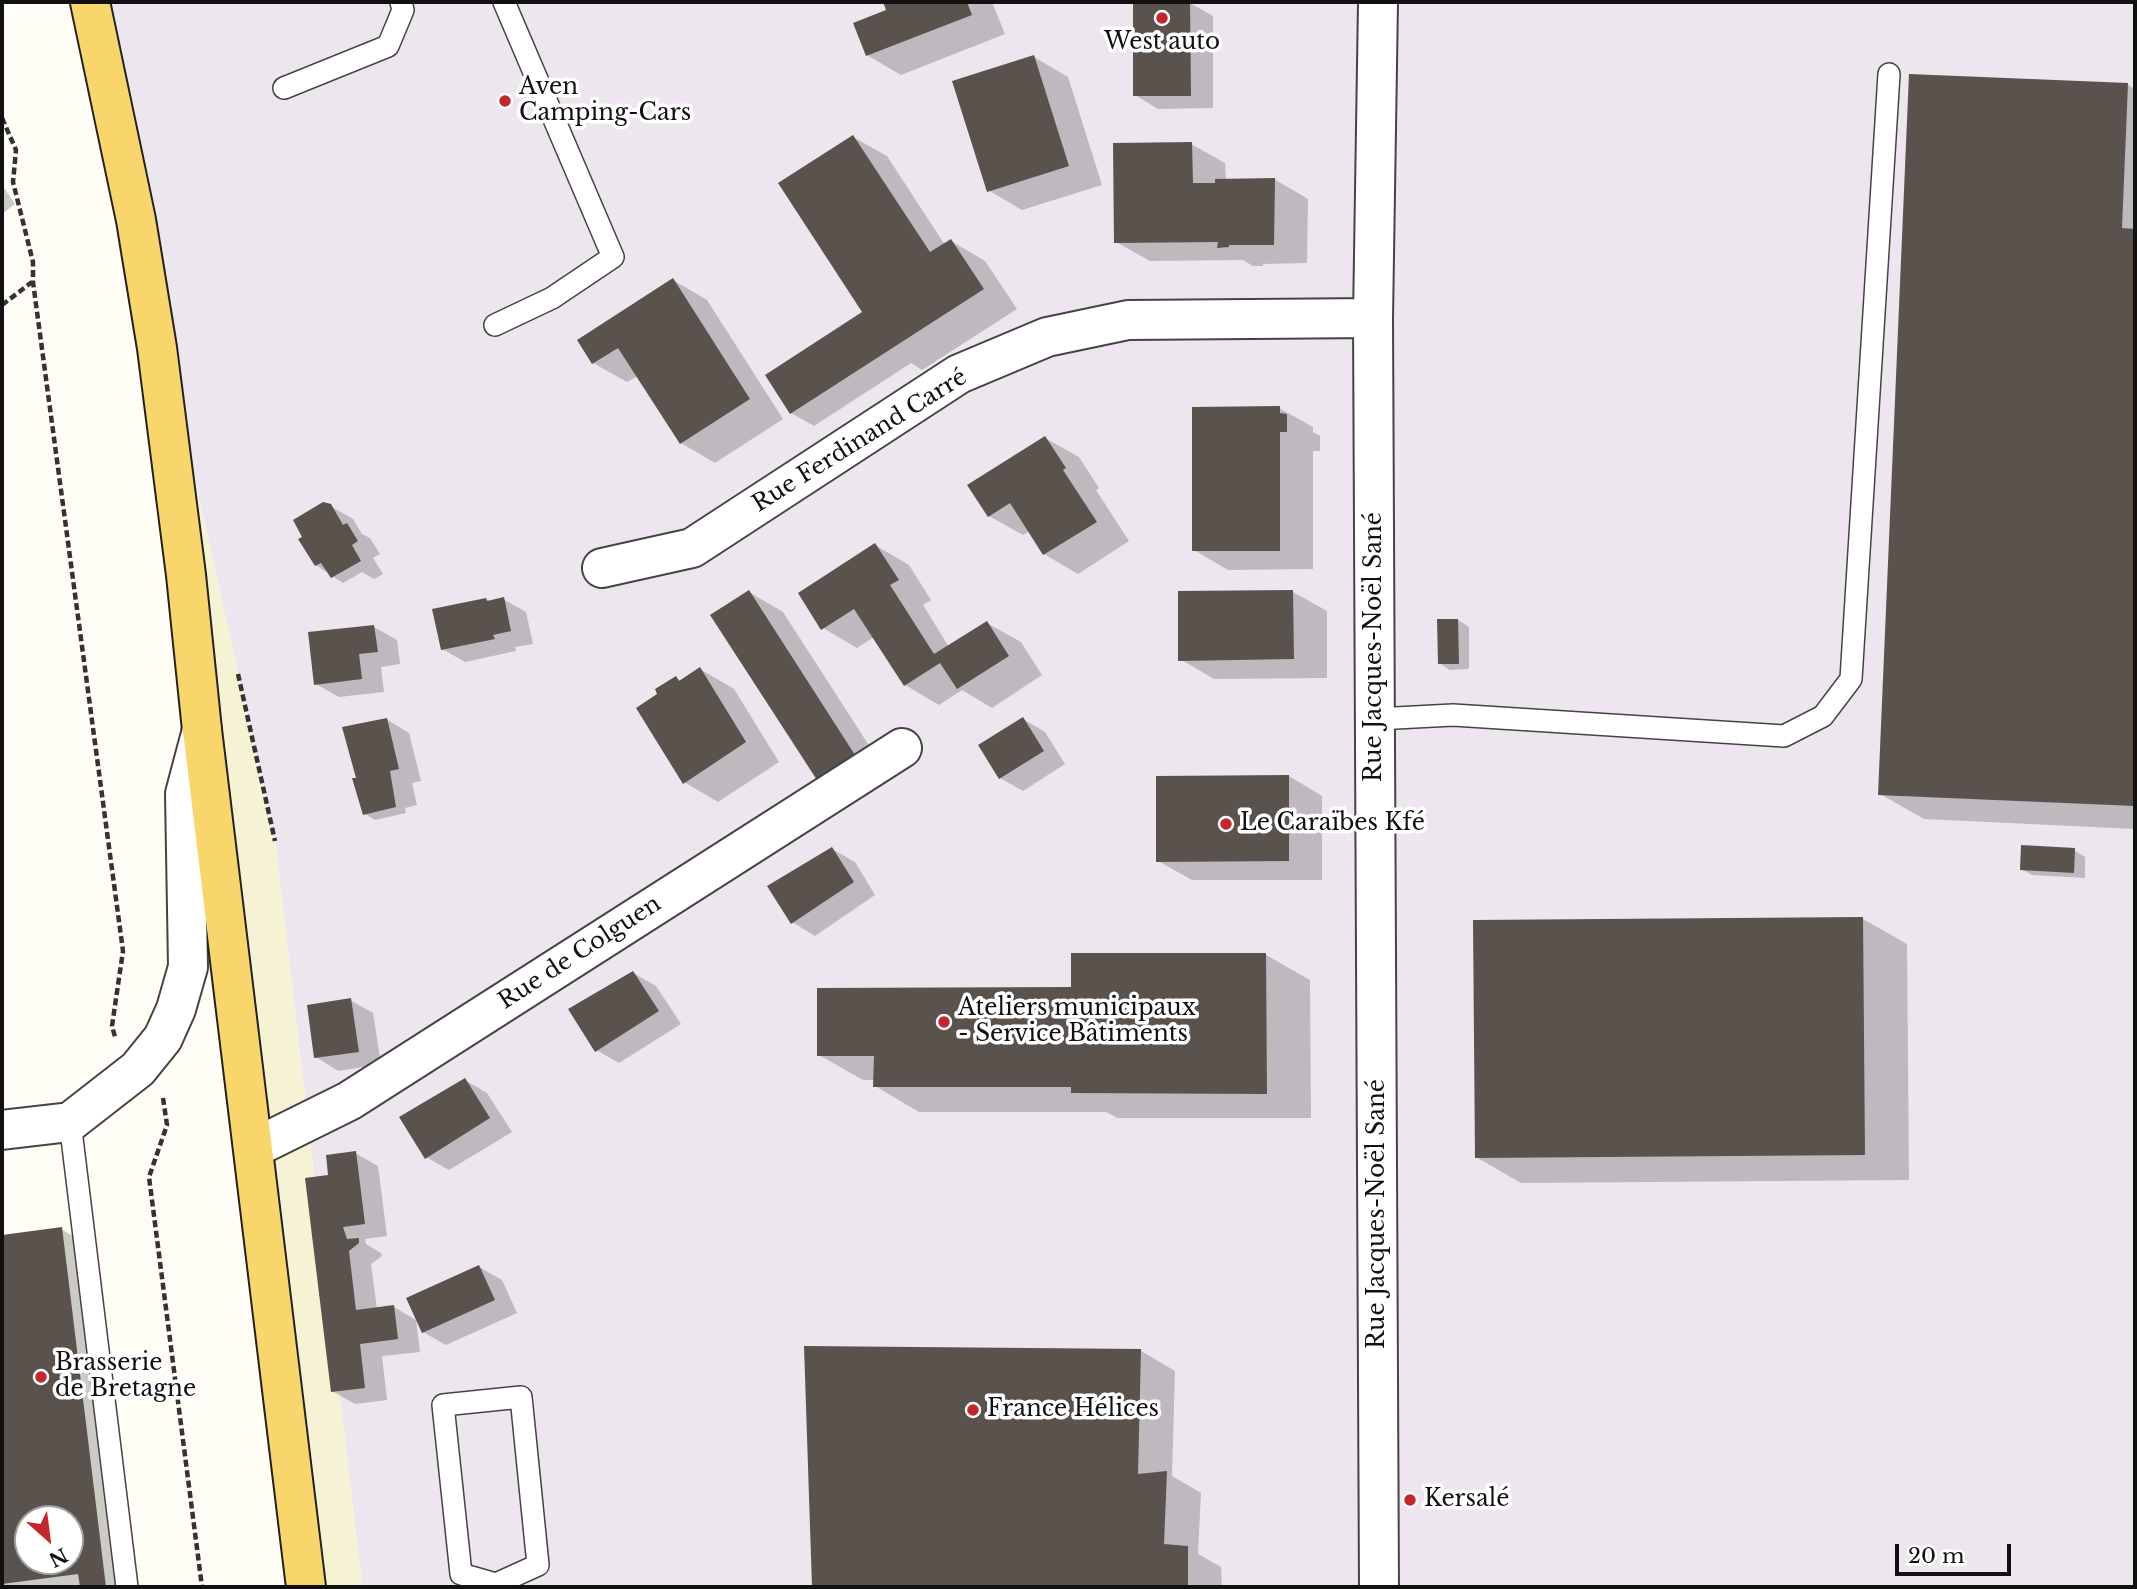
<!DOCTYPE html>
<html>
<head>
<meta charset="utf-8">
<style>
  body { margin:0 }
  #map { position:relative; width:2137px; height:1589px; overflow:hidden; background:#fffdf5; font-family:"Libre Baskerville",serif }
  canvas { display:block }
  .frame { position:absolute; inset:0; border:4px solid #111; pointer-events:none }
  .north { position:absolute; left:14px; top:1505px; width:70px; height:70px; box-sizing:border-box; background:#fff; border:2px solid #a0a0a0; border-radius:50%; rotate:152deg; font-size:19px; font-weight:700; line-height:28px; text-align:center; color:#111 }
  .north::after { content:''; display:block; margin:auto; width:24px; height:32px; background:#c4262e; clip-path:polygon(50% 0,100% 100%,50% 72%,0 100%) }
  .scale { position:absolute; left:1895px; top:1544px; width:116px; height:32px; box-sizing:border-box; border:4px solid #111; border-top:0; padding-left:9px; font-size:21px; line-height:24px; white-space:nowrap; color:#111; -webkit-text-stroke:5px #fff; paint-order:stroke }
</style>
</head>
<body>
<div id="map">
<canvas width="2137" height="1589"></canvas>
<div class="frame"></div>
<div class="north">N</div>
<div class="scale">20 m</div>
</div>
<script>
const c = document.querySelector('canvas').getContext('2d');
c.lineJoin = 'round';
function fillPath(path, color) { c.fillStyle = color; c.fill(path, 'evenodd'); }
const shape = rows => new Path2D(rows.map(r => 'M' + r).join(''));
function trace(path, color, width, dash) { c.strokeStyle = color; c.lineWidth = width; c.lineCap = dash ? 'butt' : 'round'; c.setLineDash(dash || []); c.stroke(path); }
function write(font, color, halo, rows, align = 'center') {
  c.font = font + ' "Libre Baskerville",serif'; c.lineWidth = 7; c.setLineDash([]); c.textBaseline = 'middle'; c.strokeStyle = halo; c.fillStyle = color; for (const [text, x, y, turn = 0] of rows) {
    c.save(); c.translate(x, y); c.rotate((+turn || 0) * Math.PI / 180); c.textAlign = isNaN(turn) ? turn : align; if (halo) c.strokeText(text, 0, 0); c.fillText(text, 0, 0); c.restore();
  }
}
const industrial = shape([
  [92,2,2135,2,2135,1587,362,1587,275,841,109,93]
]);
const farmland = shape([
  [109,93,275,841,362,1587,306,1587]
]);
const shadow = shape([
  [885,2,992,2,1005,34,901,75,867,55,888,11],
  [1190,3,1213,16,1213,108,1158,109,1135,95],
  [1034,57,1068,77,1102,185,1022,210,988,190],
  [2128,85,2135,89,2135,829,1924,819,1880,794],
  [853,137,887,156,945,245,951,241,985,261,1017,309,922,370,911,363,814,426,791,413,864,313],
  [1191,144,1225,163,1226,180,1274,179,1308,199,1307,263,1263,264,1263,266,1253,266,1243,260,1150,261,1116,242],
  [2,185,15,204,2,214],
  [673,280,707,300,783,419,715,463,681,443,638,376,627,382,593,363],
  [1279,408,1313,427,1313,432,1320,436,1320,451,1313,451,1313,569,1228,570,1194,550],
  [1045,438,1079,457,1099,488,1096,490,1129,541,1078,574,1044,554,1030,531,1023,535,989,516],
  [330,506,353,519,362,534,370,538,380,554,373,558,383,574,374,579,362,572,343,583,316,565],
  [875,545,909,565,931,600,923,605,949,647,987,623,1021,642,1042,675,992,708,962,690,939,705,905,685,874,637,857,648,823,628],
  [749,592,783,612,888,775,852,798],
  [1293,592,1327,611,1327,678,1214,679,1180,659],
  [486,599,491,602,503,599,526,612,533,644,515,647,516,651,465,662,442,649],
  [1458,620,1469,627,1469,669,1450,670,1439,663],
  [374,627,397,640,400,664,381,667,384,692,339,697,316,684],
  [700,669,734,689,779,762,718,802,684,782,660,695,676,678,682,681],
  [386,719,409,733,421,781,412,783,417,805,405,808,406,813,375,820,365,814,359,779],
  [1023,719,1045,732,1065,764,1023,791,1000,778],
  [1289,776,1322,796,1322,880,1192,880,1158,861],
  [832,849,855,862,875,895,815,936,792,922],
  [2074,850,2085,857,2085,878,2032,875,2021,869],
  [1863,919,1907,944,1909,1180,1521,1183,1476,1157],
  [1266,955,1310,980,1311,1118,1118,1118,1106,1112,919,1112,875,1086,875,1080,863,1080,819,1055,1073,988],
  [633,973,656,986,681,1024,619,1063,596,1050],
  [350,1000,373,1013,381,1064,338,1071,316,1057],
  [465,1080,487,1093,512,1132,449,1170,426,1157],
  [355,1153,378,1166,387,1236,365,1239,366,1244,381,1253,382,1256,371,1264,377,1309,394,1307,416,1320,420,1352,382,1356,387,1400,355,1404,332,1391,330,1176],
  [61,1229,95,1249,137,1587,2,1587,2,1237],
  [28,1519,70,1519,70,1561,28,1561],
  [479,1267,502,1280,517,1313,446,1345,423,1332],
  [806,1348,1141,1351,1175,1371,1172,1476,1201,1493,1198,1554,1221,1567,1222,1587,813,1587]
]);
const building = shape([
  [883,2,967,2,972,15,866,56,853,23,886,10],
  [1133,2,1190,2,1191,96,1133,96],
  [1034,55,1069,166,987,192,952,81],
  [1909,74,2128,83,2122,228,2135,229,2135,806,1878,795],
  [853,135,930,252,951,239,984,289,790,414,765,375,862,312,778,183],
  [1192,142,1193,183,1215,183,1215,179,1275,178,1274,245,1229,245,1229,247,1217,248,1218,242,1114,243,1113,143],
  [673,278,750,399,680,444,618,348,592,364,577,340],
  [1280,406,1280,413,1287,414,1287,432,1280,432,1280,551,1192,551,1192,407],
  [1045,436,1066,468,1063,470,1097,522,1043,555,1010,503,988,517,967,485],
  [323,502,331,504,343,525,347,523,358,541,352,545,361,561,331,578,321,563,315,566,298,539,302,537,293,520],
  [875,543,899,580,890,585,934,654,987,621,1009,656,957,689,940,663,904,686,854,609,821,630,798,593],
  [749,590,855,755,817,780,710,615],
  [1293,590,1294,659,1178,661,1178,591],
  [504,597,511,631,493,635,495,639,441,650,432,609,486,598,487,601],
  [1437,619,1458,619,1459,664,1438,664],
  [374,625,378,652,359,654,362,679,314,685,308,632],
  [700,667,746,742,683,784,636,708,657,694,655,689,676,676,679,681],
  [1023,717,1044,751,999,779,978,745],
  [387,718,399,769,390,771,396,807,363,815,352,778,356,778,342,727],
  [1289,775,1289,861,1156,862,1156,776],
  [2021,845,2075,848,2074,873,2020,870],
  [832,847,854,882,791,924,767,886],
  [1863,917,1865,1155,1475,1158,1473,920],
  [1071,953,1266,953,1267,1094,1071,1093,1071,1087,873,1087,874,1056,817,1056,817,988,1071,987],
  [633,971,659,1011,595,1052,568,1009],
  [351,998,359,1052,314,1058,307,1005],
  [465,1078,490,1118,425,1159,399,1117],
  [356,1151,365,1224,343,1227,347,1239,359,1238,359,1243,349,1251,356,1310,394,1305,398,1339,360,1344,365,1388,331,1392,305,1178,328,1175,326,1155],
  [62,1227,106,1587,80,1587,78,1574,2,1584,2,1235],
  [28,1519,70,1519,70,1561,28,1561],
  [479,1265,495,1300,422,1333,406,1298],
  [804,1346,1141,1349,1138,1474,1167,1471,1164,1544,1188,1546,1188,1587,812,1587]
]);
const path = shape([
  [2,118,16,150,13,182,33,262,33,282,123,951,112,1026,115,1037],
  [2,305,32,282],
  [238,674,275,841],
  [163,1098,167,1125,149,1177,202,1587]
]);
const service = shape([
  [284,88,388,46,403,10,401,2],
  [495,325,552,298,613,257,504,2],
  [1376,719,1453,715,1784,736,1823,716,1851,679,1889,74],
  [70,1122,127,1587],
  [521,1397,538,1565,496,1584,461,1574,443,1405,521,1397]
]);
const minor = shape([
  [1378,2,1373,318,1379,1587],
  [602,568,692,548,959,374,1047,337,1128,320,1373,318],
  [2,1130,70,1122,138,1069,163,1038,176,1009,188,967,185,794,202,730],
  [254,1148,349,1101,902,748]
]);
const primary = shape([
  [90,2,136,220,157,348,186,575,202,730,306,1587]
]);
const markers = [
  [1162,18,7,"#c4262e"],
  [505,101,7,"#c4262e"],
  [1226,824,7,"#c4262e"],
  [944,1022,7,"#c4262e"],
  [41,1377,7,"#c4262e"],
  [973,1410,7,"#c4262e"],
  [1410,1500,7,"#c4262e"]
];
const poiNames = [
  ["West auto",1162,43,"center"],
  ["Aven",519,88],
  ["Camping-Cars",519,114],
  ["Le Caraïbes Kfé",1240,824],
  ["Ateliers municipaux",958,1009],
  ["- Service Bâtiments",958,1035],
  ["Brasserie",55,1364],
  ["de Bretagne",55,1390],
  ["France Hélices",987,1410],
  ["Kersalé",1424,1500]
];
const streetNames = [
  ["Rue Ferdinand Carré",860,441,-32],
  ["Rue Jacques-Noël Sané",1375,647,-90],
  ["Rue de Colguen",580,953,-33],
  ["Rue Jacques-Noël Sané",1378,1214,-90]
];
fillPath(industrial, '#eee6ef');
fillPath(farmland, '#f6f3d4');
fillPath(shadow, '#0003');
fillPath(building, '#5a524d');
trace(service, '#444', 24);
trace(minor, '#444', 42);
trace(primary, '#222', 42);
trace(path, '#333', 4.5, [7, 3.5]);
trace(service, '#fff', 21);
trace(minor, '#fff', 38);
trace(primary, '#f9d66b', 38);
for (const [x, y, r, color] of markers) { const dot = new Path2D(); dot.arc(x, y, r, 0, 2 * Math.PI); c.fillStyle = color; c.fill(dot); trace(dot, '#fff', 2.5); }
write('23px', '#111', '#fff', poiNames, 'left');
write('23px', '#111', '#fff', streetNames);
</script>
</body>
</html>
